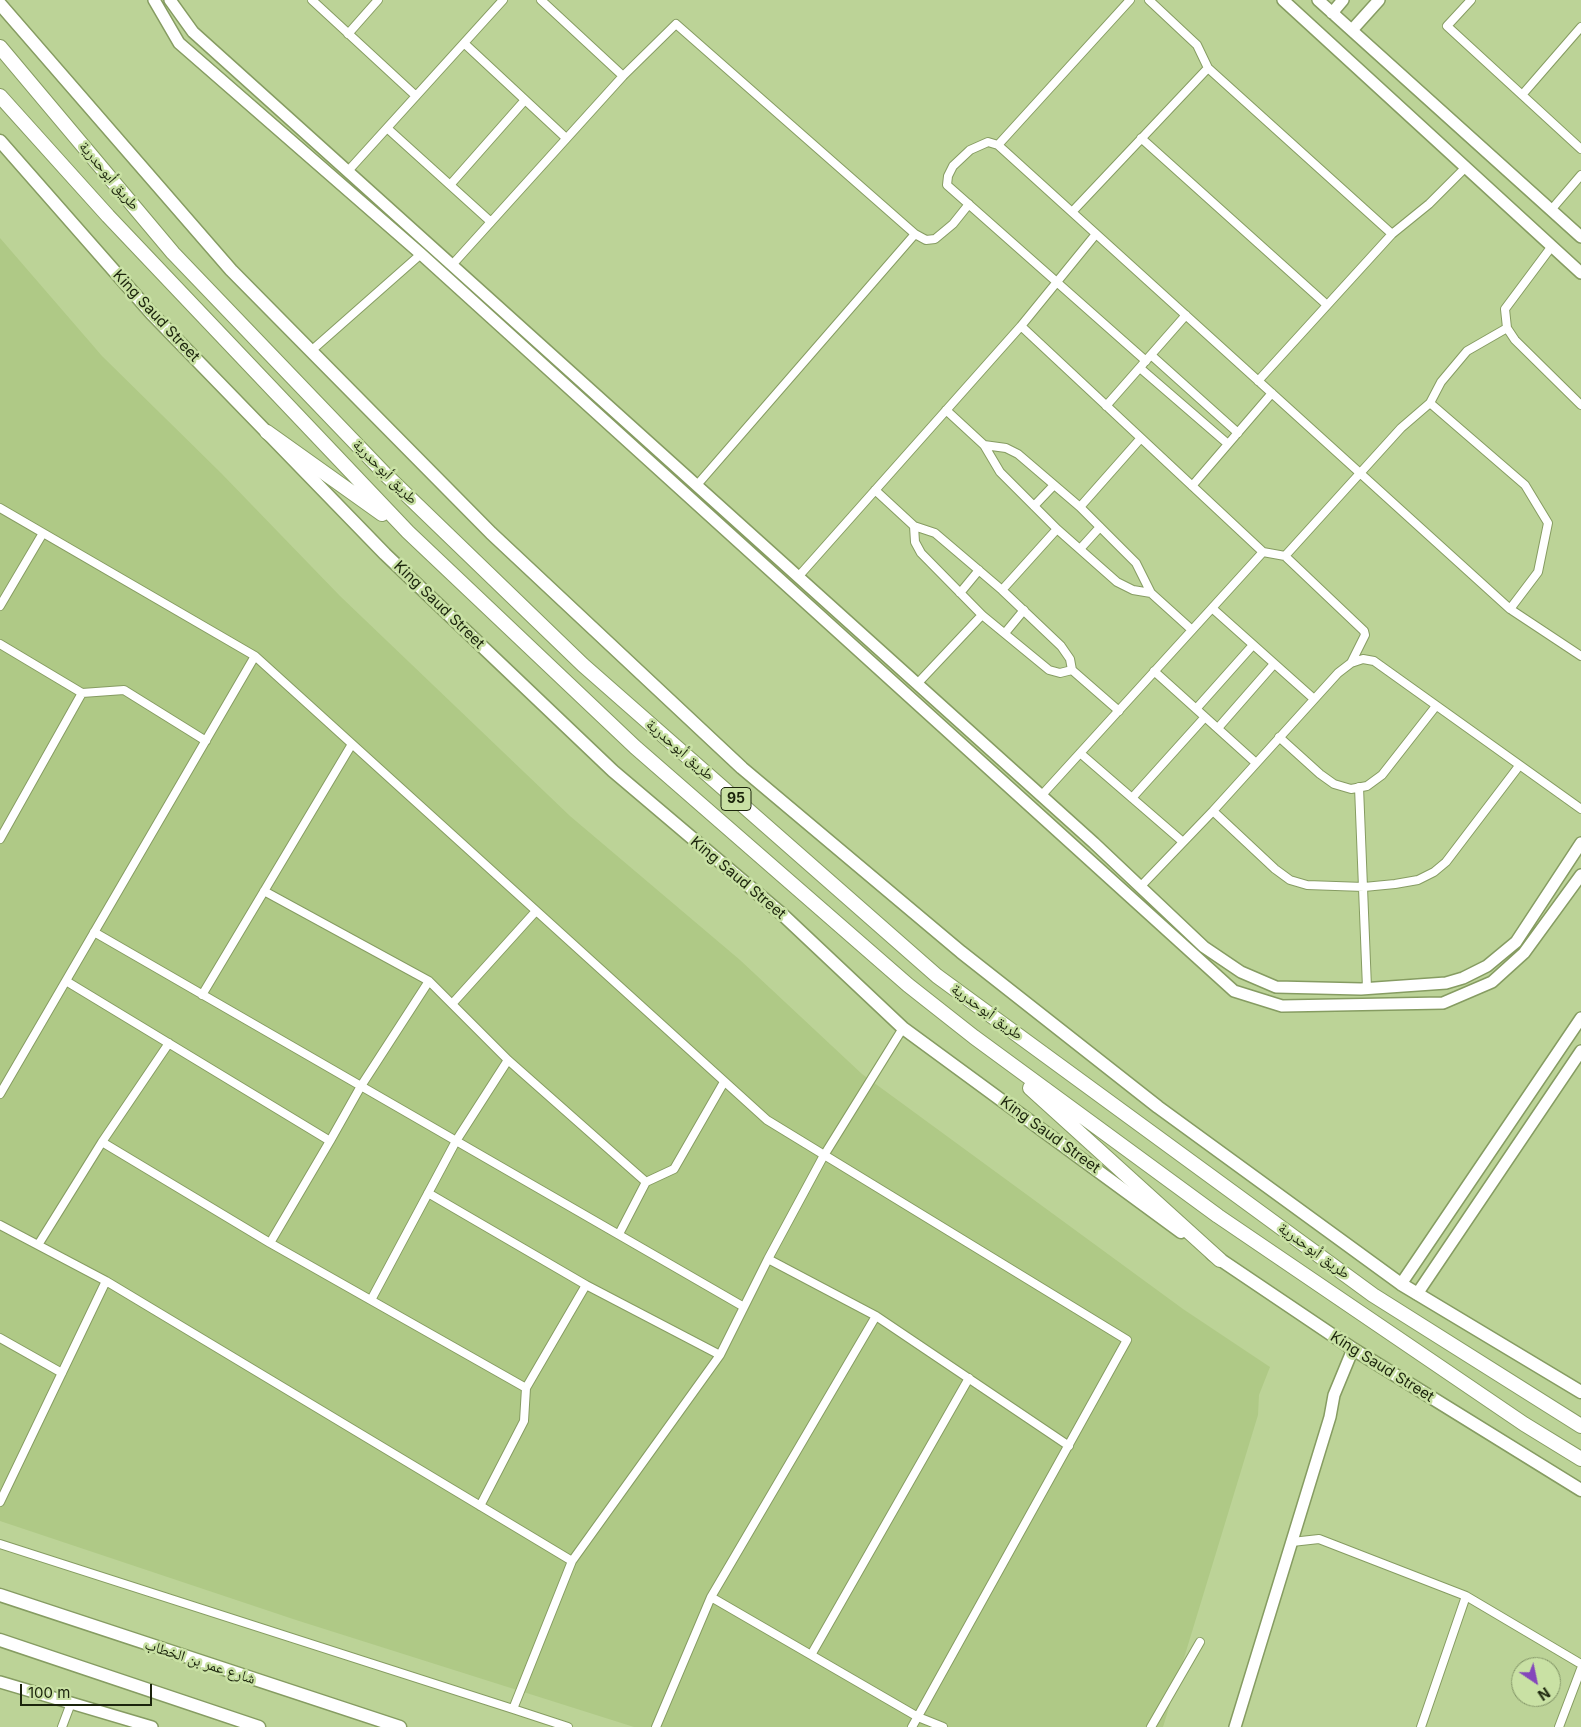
<!DOCTYPE html>
<html>
<head>
<meta charset="utf-8">
<style>
  body { margin:0 }
  #map { position:relative; width:1581px; height:1727px; overflow:hidden; background:#bcd397; font-family:Inter,sans-serif }
  canvas { display:block }
  .north { position:absolute; left:1511px; top:1657px; width:50px; height:50px; box-sizing:border-box; background:#c9e1a4; border:1px solid #839567; border-radius:50%; rotate:146deg; font-size:14px; font-weight:700; line-height:20px; text-align:center; color:#1b240c }
  .north::after { content:''; display:block; margin:auto; width:18px; height:22px; background:#8446bb; clip-path:polygon(50% 0,100% 100%,50% 72%,0 100%) }
  .scale { position:absolute; left:20px; top:1684px; width:132px; height:22px; box-sizing:border-box; border:2px solid #1b240c; border-top:0; padding-left:6px; font-size:15px; line-height:18px; white-space:nowrap; color:#1b240c; -webkit-text-stroke:4px #c9e1a4; paint-order:stroke }
</style>
</head>
<body>
<div id="map">
<canvas width="1581" height="1727"></canvas>
<div class="north">N</div>
<div class="scale">100 m</div>
</div>
<script>
const c = document.querySelector('canvas').getContext('2d');
c.lineJoin = 'round';
function fillPath(path, color) { c.fillStyle = color; c.fill(path, 'evenodd'); }
const shape = rows => new Path2D(rows.map(r => 'M' + r).join(''));
function trace(path, color, width, dash) { c.strokeStyle = color; c.lineWidth = width; c.lineCap = dash ? 'butt' : 'round'; c.setLineDash(dash || []); c.stroke(path); }
function write(font, color, halo, rows, align = 'center') {
  c.font = font + ' Inter,"Noto Naskh Arabic",sans-serif'; c.lineWidth = 5; c.setLineDash([]); c.textBaseline = 'middle'; c.strokeStyle = halo; c.fillStyle = color; for (const [text, x, y, turn = 0] of rows) {
    c.save(); c.translate(x, y); c.rotate((+turn || 0) * Math.PI / 180); c.textAlign = isNaN(turn) ? turn : align; if (halo) c.strokeText(text, 0, 0); c.fillText(text, 0, 0); c.restore();
  }
}
const built = shape([
  [0,238,102,356,221,473,340,596,570,816,740,960,862,1074,1183,1309,1270,1367,1259,1395,1258,1415,1163,1727,634,1727,296,1620,0,1521]
]);
const street = shape([
  [312,0,416,96],
  [541,0,623,76],
  [1130,0,998,145,1510,609,1581,656],
  [1149,0,1197,45,1208,68],
  [1471,0,1447,26,1581,149],
  [348,34,378,0],
  [465,44,566,138],
  [1522,95,1581,27],
  [387,128,491,222],
  [1141,138,1327,305],
  [998,145,988,142,970,150,953,166,948,176,947,185,1146,361],
  [348,171,503,0],
  [450,185,525,100],
  [1551,210,1581,175],
  [1072,212,1208,68,1392,234,1258,381],
  [915,234,926,240,935,239,953,224,969,204],
  [1392,234,1429,204,1466,167],
  [1552,246,1505,309,1507,328,1515,340,1581,405],
  [452,265,623,76,676,24,915,234,697,485],
  [1021,326,1096,234],
  [311,351,421,254],
  [1151,355,1238,433],
  [1140,368,1228,444],
  [1430,403,1525,485,1548,523,1538,572,1510,609],
  [1106,406,1186,315],
  [946,410,984,445,1000,472,1057,529,1117,582,1133,590,1151,593,1192,630],
  [984,445,1006,448,1018,454,1080,507,1136,563,1151,593],
  [1192,486,1272,393],
  [875,490,914,526,915,542,921,553,982,615,1049,670,1060,673,1072,670,1119,711],
  [1034,506,1054,485],
  [1080,507,1141,438],
  [0,508,255,656,767,1120,1127,1340,912,1727],
  [914,526,935,533,1002,590,1061,646,1070,659,1072,670],
  [1080,549,1100,527],
  [1263,552,1285,556,1364,631,1365,635,1351,663],
  [1285,556,1401,428,1430,403,1441,382,1467,351,1507,328],
  [798,577,1021,326,1263,552,1041,796],
  [1002,590,1057,529],
  [960,593,979,570],
  [0,606,43,533],
  [1212,608,1314,699],
  [1005,633,1024,610],
  [0,644,82,693,0,839],
  [1154,671,1256,763],
  [917,684,982,615],
  [82,693,124,690,206,741],
  [1196,709,1253,645],
  [1218,728,1274,664],
  [1279,737,1320,774,1334,784,1351,789,1367,786,1382,775,1436,706],
  [1080,753,1183,842],
  [1359,787,1367,988],
  [1132,798,1205,717],
  [1213,811,1275,869,1290,880,1307,885,1364,887,1395,884,1418,880,1434,872,1446,862,1519,766],
  [1141,886,1213,811,1338,673,1351,663,1363,659,1374,661,1581,809],
  [264,891,429,981,508,1060,646,1182,619,1234],
  [94,932,744,1307],
  [66,981,330,1141,361,1086,429,981],
  [202,995,352,744],
  [452,1004,536,911],
  [169,1043,102,1142,270,1243,526,1388,586,1285,720,1355],
  [0,1094,255,656],
  [646,1182,674,1169,724,1082],
  [428,1193,586,1285],
  [0,1225,106,1281,572,1561,720,1355,768,1259,823,1157,903,1028],
  [270,1243,330,1141],
  [38,1245,102,1142],
  [768,1259,876,1316,1069,1446],
  [371,1300,456,1141,508,1060],
  [0,1338,62,1373],
  [0,1502,106,1281],
  [480,1506,524,1421,526,1388],
  [1292,1542,1319,1539,1466,1596,1581,1664],
  [0,1544,513,1709,572,1561],
  [711,1597,918,1717,943,1727],
  [811,1655,969,1378],
  [513,1709,568,1727],
  [62,1727,71,1703],
  [656,1727,711,1597,876,1316],
  [1151,1727,1200,1642],
  [1421,1727,1466,1596],
  [1559,1727,1581,1669]
]);
const secondary = shape([
  [154,0,179,43,421,254,1234,991,1282,1006,1443,1003,1492,982,1524,953,1581,875],
  [170,0,193,32,1094,843,1204,947,1241,972,1276,987,1361,989,1446,983,1463,978,1487,966,1516,942,1581,843],
  [1283,0,1581,273],
  [1318,0,1581,237],
  [1332,13,1343,0],
  [1352,30,1379,0],
  [1401,1284,1581,1018],
  [1417,1294,1581,1051],
  [0,1682,152,1727],
  [1235,1727,1330,1417,1334,1395,1353,1349]
]);
const primary = shape([
  [0,4,231,270,491,533,742,768,961,952,1158,1107,1401,1284,1581,1392],
  [0,141,152,314,385,554,613,771,783,915,903,1028,1181,1232],
  [1212,1254,1353,1349,1581,1490],
  [0,1595,400,1727],
  [0,1640,259,1727]
]);
const highway = shape([
  [0,47,173,253,386,475,583,665,937,976,1373,1295,1581,1426],
  [0,96,108,216,408,532,635,747,908,985,974,1037,1218,1216,1524,1424,1581,1459],
  [267,432,382,514],
  [1030,1088,1220,1260]
]);
const shields = [
  [736,799,30]
];
const shieldNames = [
  ["95",736,799]
];
const streetNames = [
  ["طريق أبوحدرية",109,176,50],
  ["King Saud Street",156,316,47],
  ["طريق أبوحدرية",385,472,45],
  ["King Saud Street",439,605,44],
  ["طريق أبوحدرية",680,750,41],
  ["King Saud Street",738,878,40],
  ["طريق أبوحدرية",987,1012,36],
  ["King Saud Street",1050,1135,36],
  ["طريق أبوحدرية",1314,1251,36],
  ["King Saud Street",1382,1367,32],
  ["شارع عمر بن الخطاب",200,1662,18]
];
fillPath(built, '#afc986');
trace(street, '#869c62', 10);
trace(secondary, '#869c62', 14);
trace(primary, '#869c62', 15);
trace(highway, '#869c62', 16);
trace(street, '#fff', 8);
trace(secondary, '#fff', 11);
trace(primary, '#fff', 12);
trace(highway, '#fff', 14);
for (const [x, y, w] of shields) { const box = new Path2D(); box.roundRect(x - w / 2, y - 11.5, w, 23, 4); c.fillStyle = '#c9e1a4'; c.fill(box); trace(box, '#1b240c', 1); }
write('bold 14px', '#1b240c', null, shieldNames);
write('15px', '#1b240c', '#c9e1a4', streetNames);
</script>
</body>
</html>
